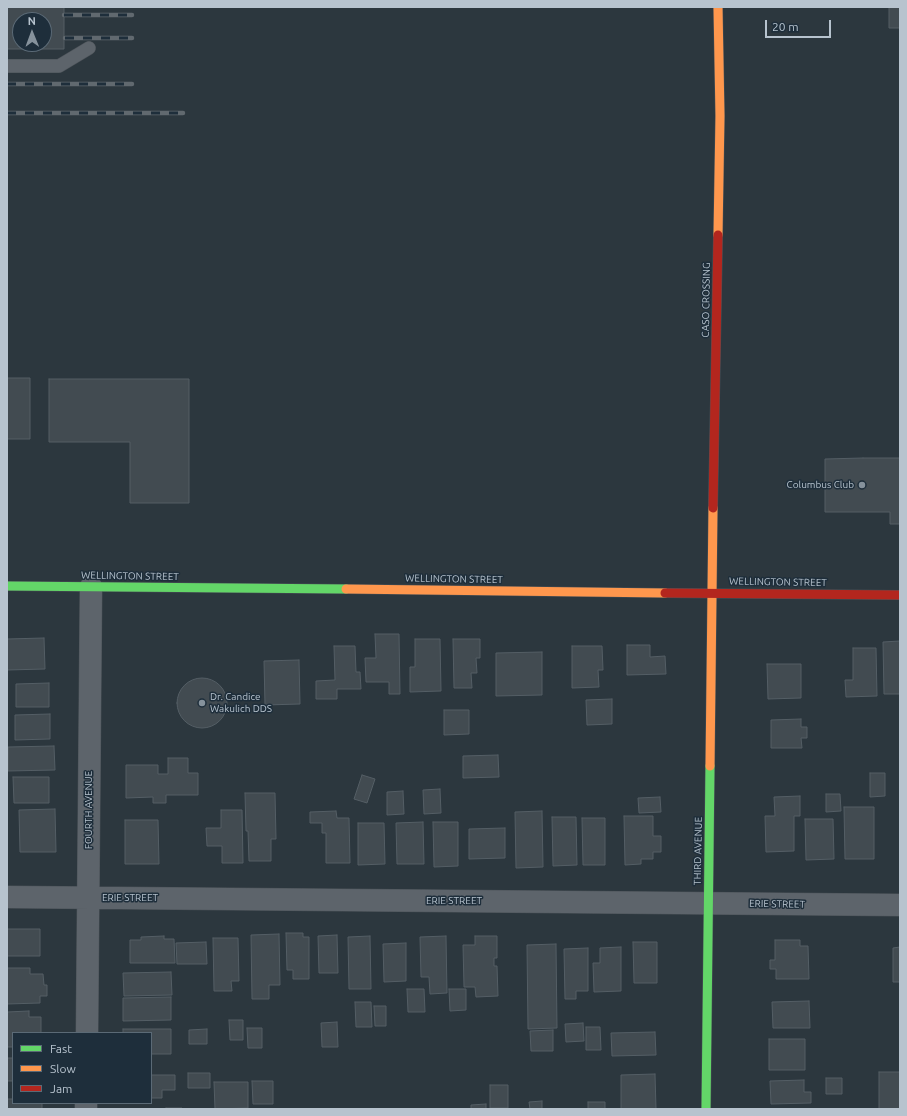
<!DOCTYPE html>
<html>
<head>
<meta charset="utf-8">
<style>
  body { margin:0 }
  #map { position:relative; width:907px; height:1116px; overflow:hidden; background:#2c373e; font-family:Ubuntu,sans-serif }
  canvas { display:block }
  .frame { position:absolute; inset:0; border:8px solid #b7c3ce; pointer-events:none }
  .legend { position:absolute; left:12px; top:1032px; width:140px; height:72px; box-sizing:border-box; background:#1e2e3b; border:1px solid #5b6a76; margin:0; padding:5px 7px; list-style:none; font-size:12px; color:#b7c3ce }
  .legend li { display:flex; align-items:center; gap:8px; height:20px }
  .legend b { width:20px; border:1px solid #5b6a76 }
  .north { position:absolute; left:12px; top:12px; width:40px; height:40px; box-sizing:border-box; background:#1e2e3b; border:1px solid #5b6a76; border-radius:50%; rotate:359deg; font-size:11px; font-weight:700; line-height:16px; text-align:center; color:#b7c3ce }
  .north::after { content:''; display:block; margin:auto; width:14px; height:18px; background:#86929c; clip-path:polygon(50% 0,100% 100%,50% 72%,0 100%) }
  .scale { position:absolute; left:765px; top:20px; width:66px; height:18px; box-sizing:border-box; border:2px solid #b7c3ce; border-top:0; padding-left:5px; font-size:12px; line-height:14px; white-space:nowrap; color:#b7c3ce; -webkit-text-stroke:3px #1e2e3b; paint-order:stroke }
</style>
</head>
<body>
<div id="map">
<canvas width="907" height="1116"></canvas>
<div class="frame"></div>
<ul class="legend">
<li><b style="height:5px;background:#63d668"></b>Fast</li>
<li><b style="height:5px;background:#ff974d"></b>Slow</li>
<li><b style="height:5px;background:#b3261e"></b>Jam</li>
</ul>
<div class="north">N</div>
<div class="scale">20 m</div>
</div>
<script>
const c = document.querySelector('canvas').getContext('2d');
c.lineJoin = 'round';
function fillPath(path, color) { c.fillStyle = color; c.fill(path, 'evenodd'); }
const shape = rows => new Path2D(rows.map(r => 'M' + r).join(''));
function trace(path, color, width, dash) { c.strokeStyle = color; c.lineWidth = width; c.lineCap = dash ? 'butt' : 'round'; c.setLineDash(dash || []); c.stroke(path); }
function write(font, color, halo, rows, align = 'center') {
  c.font = font + ' Ubuntu,sans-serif'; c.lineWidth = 3; c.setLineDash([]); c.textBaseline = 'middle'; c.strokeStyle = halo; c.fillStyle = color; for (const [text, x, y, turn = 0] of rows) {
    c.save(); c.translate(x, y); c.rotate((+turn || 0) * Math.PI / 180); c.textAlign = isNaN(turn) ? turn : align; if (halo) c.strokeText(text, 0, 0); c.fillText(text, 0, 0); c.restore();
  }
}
const building = shape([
  [7,7,64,7,64,49,7,49,7,7],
  [20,20,44,20,44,44,20,44,20,20],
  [889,7,900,7,900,28,889,28,889,7],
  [7,378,30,378,30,439,7,439,7,378],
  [49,379,189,379,189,503,130,503,130,442,49,442,49,379],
  [863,458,900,458,900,524,890,524,890,512,825,512,825,459,863,458],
  [375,634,399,634,400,694,389,694,389,682,366,682,365,658,376,658,375,634],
  [44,638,45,669,7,670,7,639,44,638],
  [415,639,440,639,441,691,410,692,410,667,415,667,415,639],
  [453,639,480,639,480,658,476,658,477,673,471,673,472,688,454,688,453,639],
  [900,641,900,694,884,694,883,642,900,641],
  [627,645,650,645,650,657,665,656,666,674,627,675,627,645],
  [334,646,355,646,356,672,360,672,361,689,337,689,337,699,316,699,316,681,335,680,334,646],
  [572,646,602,646,603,670,598,670,599,687,572,688,572,646],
  [853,648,876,648,877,696,846,697,845,680,853,680,853,648],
  [542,652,542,695,496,696,496,653,542,652],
  [299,660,300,704,265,705,264,661,299,660],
  [767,664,801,664,801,698,768,699,767,664],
  '177 703a25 25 0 1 1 50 0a25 25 0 1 1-50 0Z',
  [49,683,49,707,16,707,16,684,49,683],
  [612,699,612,724,587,725,586,700,612,699],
  [444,710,469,710,469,734,444,735,444,710],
  [50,714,50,739,15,740,15,715,50,714],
  [801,719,801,727,807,727,807,738,801,738,802,748,771,748,771,720,801,719],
  [54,746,55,770,8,771,8,747,54,746],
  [498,755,499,777,463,778,463,756,498,755],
  [168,758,188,758,188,773,198,773,198,795,166,795,166,803,153,803,153,797,126,798,126,765,158,765,158,774,168,774,168,758],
  [870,773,885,773,885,796,870,797,870,773],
  [362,775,375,779,367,803,354,799,362,775],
  [13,777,49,777,49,803,14,803,13,777],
  [440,789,441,813,424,814,423,790,440,789],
  [403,791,404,814,387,815,387,792,403,791],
  [245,793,275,793,276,839,271,839,271,861,249,861,248,831,246,831,245,793],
  [826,794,840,794,841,811,826,812,826,794],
  [800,796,800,816,794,816,794,851,766,852,765,816,775,816,774,797,800,796],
  [660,797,661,812,639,813,638,798,660,797],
  [844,807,874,807,874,859,845,859,844,807],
  [55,809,56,852,20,852,19,810,55,809],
  [221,810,242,810,243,863,222,863,222,846,207,846,206,828,221,828,221,810],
  [336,811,337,818,349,818,350,863,326,863,326,833,322,833,322,823,310,823,310,812,336,811],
  [542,811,543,867,516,868,515,812,542,811],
  [624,816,653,816,653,836,661,836,661,852,653,852,653,859,641,859,641,864,625,865,624,816],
  [552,817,576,817,577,865,553,866,552,817],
  [582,818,605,818,605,865,583,865,582,818],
  [805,819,833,819,834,859,806,860,805,819],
  [125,820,158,820,159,864,125,864,125,820],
  [423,822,424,864,397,864,396,823,423,822],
  [433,822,458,822,458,866,434,867,433,822],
  [358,823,384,823,385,864,358,865,358,823],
  [505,828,505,858,469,859,469,829,505,828],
  [7,929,40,929,40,956,7,956,7,929],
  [286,933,303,933,303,937,309,937,309,979,293,979,293,970,287,970,286,933],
  [279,934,280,985,269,985,269,999,252,999,251,935,279,934],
  [337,935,338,973,319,973,318,936,337,935],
  [164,936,164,939,174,939,175,963,130,963,130,940,141,940,141,937,164,936],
  [370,936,371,989,349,989,348,937,370,936],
  [446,936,447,993,430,994,429,977,421,977,420,937,446,936],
  [475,936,497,936,497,958,494,958,494,966,497,966,498,996,476,997,475,987,464,987,463,945,475,945,475,936],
  [213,938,238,938,239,981,231,981,232,991,214,991,213,938],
  [775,940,800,940,800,946,808,946,809,979,776,979,776,969,770,969,770,960,775,960,775,940],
  [206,942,207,964,177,964,176,943,206,942],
  [633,942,657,942,657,983,634,983,633,942],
  [406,943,406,981,384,982,383,944,406,943],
  [556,944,557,1028,528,1029,527,945,556,944],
  [621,947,621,991,594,992,593,963,600,963,600,948,621,947],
  [900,947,900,982,893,982,893,948,900,947],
  [588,948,588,991,576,991,576,999,565,999,564,949,588,948],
  [7,968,30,968,30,974,43,974,44,985,47,985,47,996,40,996,40,1003,7,1004,7,968],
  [171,972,172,995,124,996,123,973,171,972],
  [407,989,424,989,425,1012,408,1012,407,989],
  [449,989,466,989,466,1010,450,1011,449,989],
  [171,997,171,1020,123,1021,123,998,171,997],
  [809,1001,810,1028,773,1028,772,1002,809,1001],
  [355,1002,371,1002,372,1027,356,1027,355,1002],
  [374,1006,386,1006,386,1026,375,1026,374,1006],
  [29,1011,29,1017,41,1017,41,1033,13,1033,13,1047,7,1047,7,1012,29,1011],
  [229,1020,243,1020,243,1040,230,1040,229,1020],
  [337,1022,338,1047,322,1047,321,1023,337,1022],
  [583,1023,584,1041,566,1042,565,1024,583,1023],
  [586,1027,600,1027,601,1050,586,1050,586,1027],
  [247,1028,262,1028,262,1048,248,1048,247,1028],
  [123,1029,171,1029,171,1054,151,1054,151,1033,123,1033,123,1029],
  [207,1029,207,1044,189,1044,189,1030,207,1029],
  [553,1030,553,1051,531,1051,530,1031,553,1030],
  [655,1032,656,1055,612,1056,611,1033,655,1032],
  [769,1039,805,1039,805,1070,769,1070,769,1039],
  [7,1058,13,1058,13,1081,7,1081,7,1058],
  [879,1072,900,1072,900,1109,879,1109,879,1072],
  [188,1073,210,1073,210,1088,188,1088,188,1073],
  [655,1074,656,1109,621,1109,621,1075,655,1074],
  [151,1075,175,1075,175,1090,162,1090,162,1098,151,1098,151,1075],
  [826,1078,842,1078,842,1094,826,1094,826,1078],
  [804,1080,804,1092,811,1092,811,1103,771,1104,770,1081,804,1080],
  [252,1081,273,1081,273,1104,253,1104,252,1081],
  [214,1082,248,1082,248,1108,215,1109,214,1082],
  [490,1085,508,1085,508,1108,490,1108,490,1085],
  [13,1097,13,1103,42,1103,42,1109,7,1109,7,1099,13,1099,13,1097],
  [542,1101,542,1109,530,1109,529,1102,542,1101],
  [588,1102,605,1102,605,1109,588,1109,588,1102],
  [486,1104,486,1109,471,1109,471,1105,486,1104],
  [166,1108,182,1108,182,1109,166,1109,166,1108]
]);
const lane = shape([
  [7,66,59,66,89,48]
]);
const street = shape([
  [7,897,900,905],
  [87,1033,91,587],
  [86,1109,86,1103]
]);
const fast = shape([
  [7,586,346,589],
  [706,1109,710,766]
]);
const slow = shape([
  [718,7,720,116,718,235],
  [346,589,665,593],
  [710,766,713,508]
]);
const jam = shape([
  [713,508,718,235],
  [665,593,900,595]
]);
const rail = shape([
  [64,15,132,15],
  [65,38,132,38],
  [7,84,132,84],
  [7,113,183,113]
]);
const markers = [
  [862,485,4,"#86929c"],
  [202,703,4,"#86929c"]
];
const streetNames = [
  ["CASO CROSSING",706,300,-89],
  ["WELLINGTON STREET",130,576,1],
  ["WELLINGTON STREET",454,579,1],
  ["WELLINGTON STREET",778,582,1],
  ["FOURTH AVENUE",89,810,-90],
  ["THIRD AVENUE",698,851,-89],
  ["ERIE STREET",130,898],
  ["ERIE STREET",454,901],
  ["ERIE STREET",777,904,1]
];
const poiNames = [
  ["Columbus Club",854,485],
  ["Dr. Candice",210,697,"left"],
  ["Wakulich DDS",210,709,"left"]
];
fillPath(building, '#424b51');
trace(building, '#545e65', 1);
trace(lane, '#4b5258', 14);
trace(street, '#4b5258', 23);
trace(fast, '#4b5258', 10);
trace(slow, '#4b5258', 10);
trace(jam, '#4b5258', 10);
trace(lane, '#5d646b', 13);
trace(street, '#5d646b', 22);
trace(fast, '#63d668', 9);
trace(slow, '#ff974d', 9);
trace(jam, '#b3261e', 9);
trace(rail, '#61696f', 4.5);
trace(rail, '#1e2e3b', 3, [9]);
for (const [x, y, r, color] of markers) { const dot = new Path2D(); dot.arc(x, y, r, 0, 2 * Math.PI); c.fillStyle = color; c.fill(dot); trace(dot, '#1e2e3b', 1.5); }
write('10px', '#b7c3ce', '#1e2e3b', streetNames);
write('10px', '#b7c3ce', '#1e2e3b', poiNames, 'right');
</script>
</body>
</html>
